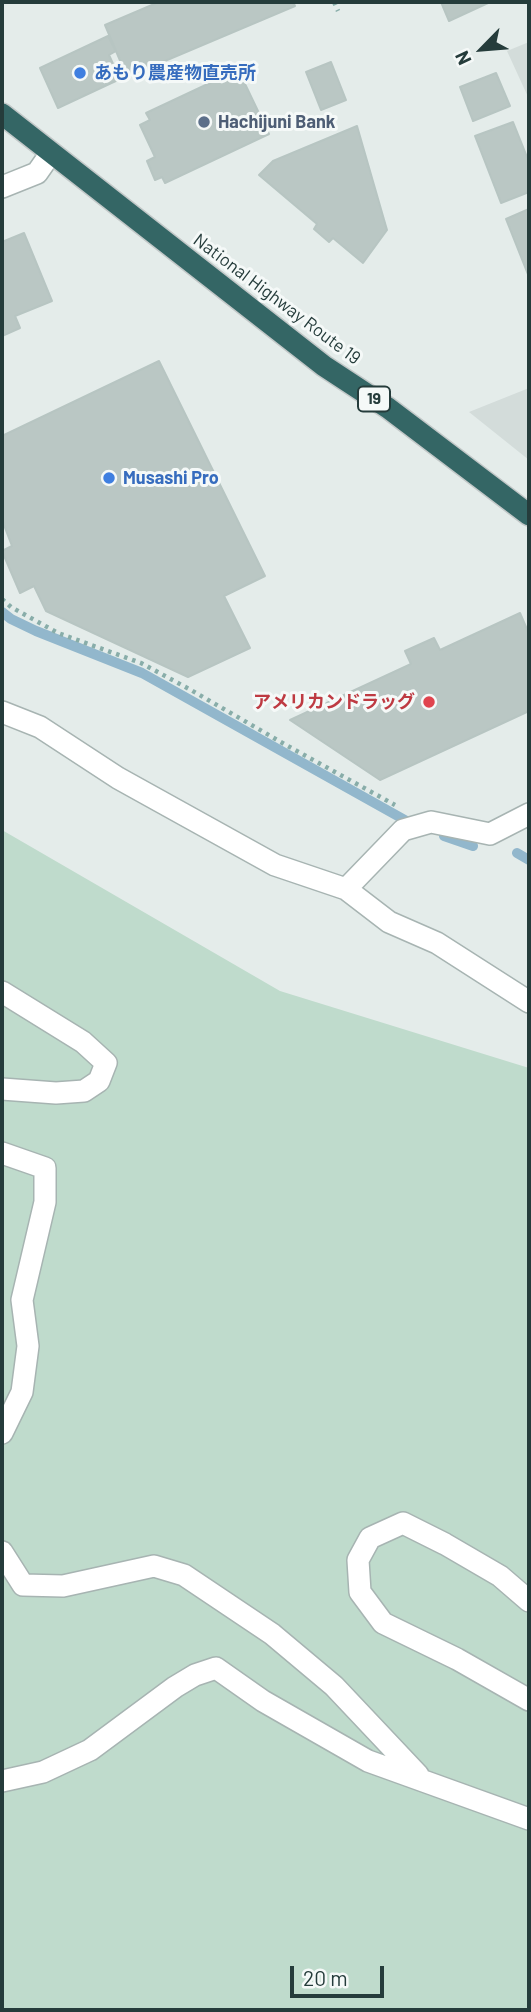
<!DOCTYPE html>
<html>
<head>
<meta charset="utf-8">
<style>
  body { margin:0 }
  #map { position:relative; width:531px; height:2012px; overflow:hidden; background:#e4ecea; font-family:Barlow,sans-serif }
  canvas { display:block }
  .frame { position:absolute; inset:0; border:4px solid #253c3b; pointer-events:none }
  .north { position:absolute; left:447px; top:14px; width:70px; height:70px; -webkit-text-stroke:5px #f5f9f8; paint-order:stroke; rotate:245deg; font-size:19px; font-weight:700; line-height:28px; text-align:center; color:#253c3b }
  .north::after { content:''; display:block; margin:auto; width:24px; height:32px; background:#253c3b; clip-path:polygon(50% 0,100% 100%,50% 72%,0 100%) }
  .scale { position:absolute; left:290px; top:1966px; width:94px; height:32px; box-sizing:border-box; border:4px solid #253c3b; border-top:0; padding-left:9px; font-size:21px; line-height:24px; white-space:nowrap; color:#253c3b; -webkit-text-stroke:5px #f5f9f8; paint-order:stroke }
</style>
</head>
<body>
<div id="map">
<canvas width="531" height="2012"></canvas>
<div class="frame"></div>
<div class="north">N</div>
<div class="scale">20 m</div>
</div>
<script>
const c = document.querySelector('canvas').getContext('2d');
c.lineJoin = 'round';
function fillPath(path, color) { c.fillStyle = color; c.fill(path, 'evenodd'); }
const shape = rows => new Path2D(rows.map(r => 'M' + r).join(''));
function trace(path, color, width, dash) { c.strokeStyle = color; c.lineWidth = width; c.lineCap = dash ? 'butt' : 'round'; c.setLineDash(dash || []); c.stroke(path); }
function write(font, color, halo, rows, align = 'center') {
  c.font = font + ' Barlow,"Noto Sans JP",sans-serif'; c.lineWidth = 6; c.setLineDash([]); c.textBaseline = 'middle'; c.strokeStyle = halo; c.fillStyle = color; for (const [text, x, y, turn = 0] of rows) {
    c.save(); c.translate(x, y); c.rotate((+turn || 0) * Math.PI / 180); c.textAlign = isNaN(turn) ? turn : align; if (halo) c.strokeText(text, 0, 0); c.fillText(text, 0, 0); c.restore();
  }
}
const built = shape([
  [529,42,529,99,507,51],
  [529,388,529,460,469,412]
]);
const green = shape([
  [2,830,280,991,529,1068,529,2010,2,2010]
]);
const stream = shape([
  [2,612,11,619,36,631,142,673,412,824],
  [444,836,473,846],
  [517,853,529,860]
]);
const building = shape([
  [159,2,293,2,295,6,127,77,105,25,159,2],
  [441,2,488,2,488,3,449,21,441,2],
  [108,36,116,51,109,55,120,79,58,108,40,68,108,36],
  [331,62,346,100,321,110,306,72,331,62],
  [235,63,269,134,165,183,162,177,155,180,147,161,155,157,140,125,150,120,146,113,212,82,208,75,235,63],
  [496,73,510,106,473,121,460,87,496,73],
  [513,122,529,162,529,192,501,203,475,136,513,122],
  [357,126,387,230,363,263,333,238,329,242,314,229,317,224,259,175,273,161,357,126],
  [529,209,529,277,506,219,529,209],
  [24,233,52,301,15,316,20,328,2,336,2,242,24,233],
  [159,361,265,576,224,596,250,648,188,677,46,611,34,586,20,593,2,551,12,546,2,520,2,436,159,361],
  [520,613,529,634,529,711,380,780,290,720,411,664,405,651,434,638,440,650,520,613]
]);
const path = shape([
  [334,2,338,11],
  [2,599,11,607,58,633,141,663,191,690,286,745,395,805]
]);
const minor = shape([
  [2,187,37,173,51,153],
  [2,712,40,727,118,778,275,865,346,889,389,922,437,943,529,1002],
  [346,889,403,830,431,822,490,834,529,814],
  [2,992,83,1042,106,1063,99,1081,84,1091,56,1093,2,1089],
  [2,1153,45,1168,45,1202,22,1300,28,1346,22,1392,2,1433],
  [2,1552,23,1585,63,1586,154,1566,184,1575,272,1634,334,1686,418,1775],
  [529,1601,500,1576,445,1544,403,1523,370,1538,358,1560,360,1592,383,1623,457,1659,529,1700],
  [2,1781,43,1772,90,1750,175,1687,195,1675,216,1668,263,1701,368,1761,529,1819]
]);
const highway = shape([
  [2,114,324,366,388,408,529,515]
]);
const markers = [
  [80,73,7,"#3f7fe0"],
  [204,122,7,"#5c6f8a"],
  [109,478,7,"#3f7fe0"],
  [429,702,7,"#e0444e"]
];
const shields = [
  [374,399,32]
];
const shieldNames = [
  ["19",374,399]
];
const shopNames = [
  ["あもり農産物直売所",94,73],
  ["Musashi Pro",123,478]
];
const serviceNames = [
  ["Hachijuni Bank",218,122]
];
const streetNames = [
  ["National Highway Route 19",277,299,37]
];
const healthNames = [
  ["アメリカンドラッグ",415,702]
];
fillPath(built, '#d3dcda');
fillPath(green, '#bfdbcc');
trace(stream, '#92b7cc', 10);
fillPath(building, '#bac7c4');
trace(building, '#b7c5c2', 2);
trace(minor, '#a7b4b2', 24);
trace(highway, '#c2c8c8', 24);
trace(path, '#88ada9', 4.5, [3.5, 5]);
trace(minor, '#fff', 21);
trace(highway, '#346665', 21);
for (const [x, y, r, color] of markers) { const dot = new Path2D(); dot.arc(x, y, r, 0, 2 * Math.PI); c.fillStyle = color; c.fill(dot); trace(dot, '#f5f9f8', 2.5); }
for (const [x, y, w] of shields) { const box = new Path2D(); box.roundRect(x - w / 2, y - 12.5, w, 25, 5); c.fillStyle = '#f5f9f8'; c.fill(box); trace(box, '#253c3b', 2); }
write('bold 16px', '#253c3b', null, shieldNames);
write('bold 18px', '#366cbe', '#f5f9f8', shopNames, 'left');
write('bold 18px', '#4e5e75', '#f5f9f8', serviceNames, 'left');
write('18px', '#253c3b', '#f5f9f8', streetNames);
write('bold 18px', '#be3a42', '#f5f9f8', healthNames, 'right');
</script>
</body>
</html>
